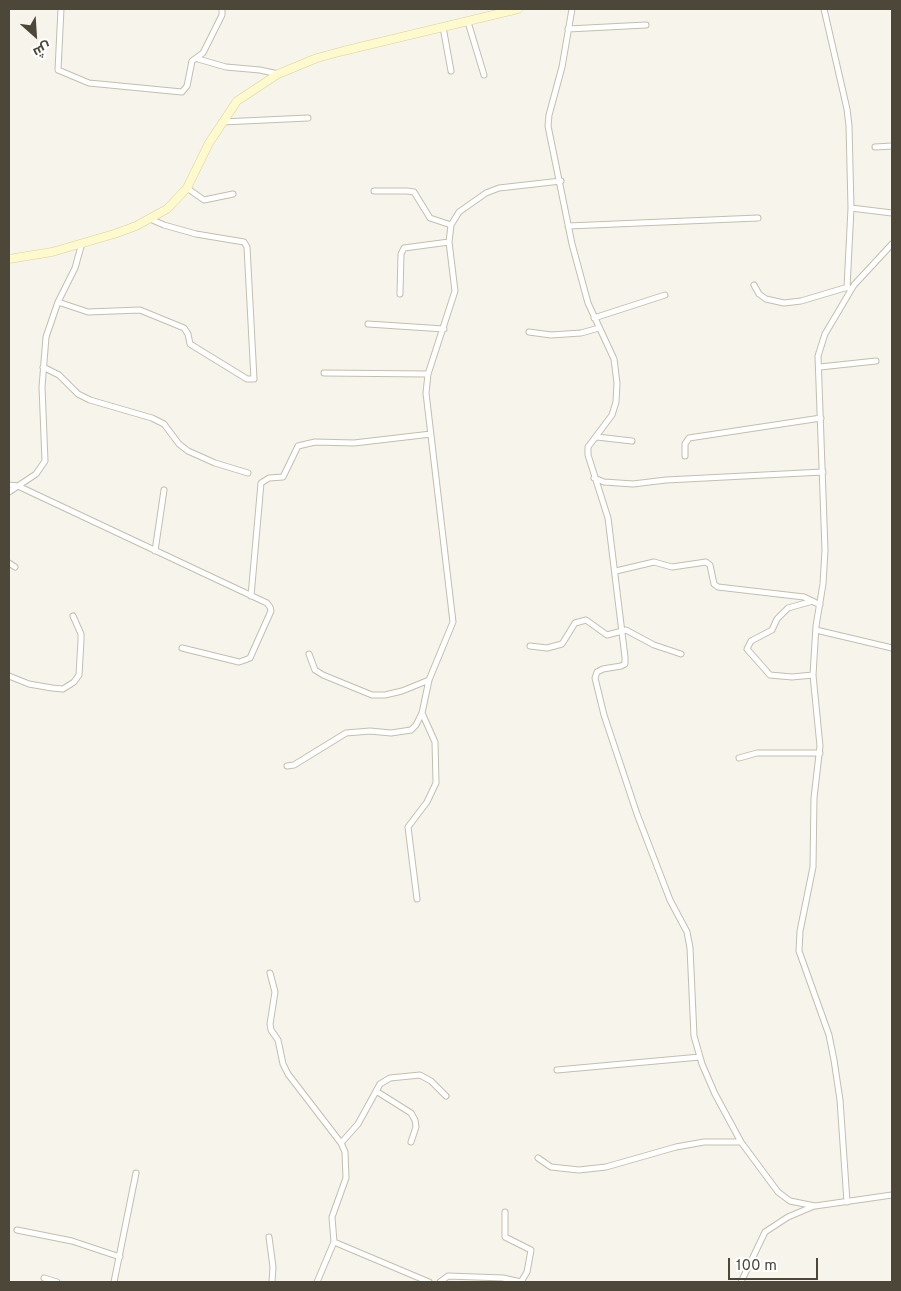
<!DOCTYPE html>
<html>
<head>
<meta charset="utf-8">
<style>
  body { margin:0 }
  #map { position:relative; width:901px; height:1291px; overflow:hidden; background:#f7f5eb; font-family:Overpass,Cairo,sans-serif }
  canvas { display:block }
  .frame { position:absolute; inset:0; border:10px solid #4c4738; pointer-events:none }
  .north { position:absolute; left:10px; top:10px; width:50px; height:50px; -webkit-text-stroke:4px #fff; paint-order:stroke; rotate:154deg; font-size:14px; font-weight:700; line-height:20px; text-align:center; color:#4c4738 }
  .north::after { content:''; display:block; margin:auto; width:18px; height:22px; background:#4c4738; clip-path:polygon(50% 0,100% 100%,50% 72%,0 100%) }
  .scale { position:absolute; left:728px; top:1258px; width:90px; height:22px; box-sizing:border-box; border:2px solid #4c4738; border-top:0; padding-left:6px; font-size:15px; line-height:18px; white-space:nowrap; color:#4c4738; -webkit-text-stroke:4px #fff; paint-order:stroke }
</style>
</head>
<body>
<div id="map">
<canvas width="901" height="1291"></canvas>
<div class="frame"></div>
<div class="north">ش</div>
<div class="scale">100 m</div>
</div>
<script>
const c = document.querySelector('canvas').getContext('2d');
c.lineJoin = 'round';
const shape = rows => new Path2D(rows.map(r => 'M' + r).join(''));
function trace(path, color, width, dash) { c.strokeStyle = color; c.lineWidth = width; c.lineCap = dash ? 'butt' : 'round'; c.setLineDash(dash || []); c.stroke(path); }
const street = shape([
  [61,9,58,70,89,83,182,92,187,86,192,61,203,53,222,15,222,9],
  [572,9,562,67,549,115,548,126,572,244,588,303,614,359,617,383,616,402,612,415,588,447,588,455,608,518,625,657,625,664,621,666,603,669,597,672,595,678,604,715,637,814,670,900,687,932,690,948,694,1036,702,1064,715,1094,741,1142,778,1192,790,1201,815,1206,892,1195],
  [824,9,847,109,849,126,851,208,847,288],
  [468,22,484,75],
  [443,27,451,71],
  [568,29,646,25],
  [198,59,226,67,260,70,278,74],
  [222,122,308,118],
  [875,147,892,146],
  [187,188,204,200,233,194],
  [374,191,407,191,414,192,430,218,451,225],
  [851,208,892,213],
  [568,226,758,218],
  [754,285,759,294,766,299,784,303,801,301,848,287],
  [400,294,401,254,404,248,449,242],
  [58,302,88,312,140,310,184,328,188,334,190,344,247,379,254,379,247,247,244,242,196,234,164,225,150,219],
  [594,318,665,295],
  [368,324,444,329],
  [529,332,551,335,581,333,599,328],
  [43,367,59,375,78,394,90,400,152,418,164,424,179,444,188,451,215,463,248,473],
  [820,367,876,361],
  [324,373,428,374],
  [597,437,632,441],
  [685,456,685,444,689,438,821,418],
  [594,478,604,482,633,484,666,480,823,472],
  [9,485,18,486,267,603,270,607,271,611,250,658,245,660,239,662,182,648],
  [9,492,36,474,45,461,42,387,46,337,58,302,75,268,82,243],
  [155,551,164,490],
  [9,563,15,567],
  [616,571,654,562,672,567,706,562,710,565,714,584,718,587,804,597,820,605],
  [251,596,261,483,269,478,283,477,298,446,315,442,354,443,431,434],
  [813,601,788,608,777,619,772,630,751,641,747,649,770,675,792,677,813,675],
  [816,630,892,648],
  [530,646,547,648,562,644,575,623,586,620,607,635,626,630,654,645,681,654],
  [309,654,315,670,323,675,372,695,385,695,402,691,429,680],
  [9,676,29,684,52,688,63,689,74,682,79,675,81,640,81,634,73,616],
  [739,758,757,753,820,753],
  [287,766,294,765,346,733,370,731,391,733,411,730,416,725,422,713],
  [417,899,408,827,427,802,436,783,435,742,422,713,429,680,453,622,426,393,428,374,455,291,449,242,451,225,459,212,486,193,499,188,561,181],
  [270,973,275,992,270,1024,271,1030,278,1040,283,1064,288,1074,341,1143,345,1152,346,1178,332,1217,334,1242,317,1282],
  [557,1070,700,1057],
  [376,1091,411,1113,415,1120,416,1127,411,1142],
  [341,1143,358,1124,380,1084,390,1078,420,1075,431,1081,446,1096],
  [538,1158,551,1167,579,1170,606,1167,676,1147,704,1142,741,1142],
  [847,1202,840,1100,834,1060,829,1035,799,951,800,931,813,867,814,798,820,746,813,675,816,626,823,584,825,550,818,356,825,334,854,285,892,244],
  [505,1212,505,1237,531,1250,527,1272,521,1282],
  [17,1230,72,1241,120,1257],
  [269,1237,273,1267,272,1282],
  [334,1242,429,1282],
  [44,1278,57,1282],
  [114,1282,136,1173],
  [440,1282,448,1276,503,1278,521,1282],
  [741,1282,765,1232,788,1217,814,1206]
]);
const secondary = shape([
  [9,259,52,252,114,234,136,226,167,209,187,188,209,143,237,101,278,74,317,58,343,51,518,9]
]);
trace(street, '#c3bfad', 7);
trace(secondary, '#d9d199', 9);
trace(street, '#fff', 5);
trace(secondary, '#fffacd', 8);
</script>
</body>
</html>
